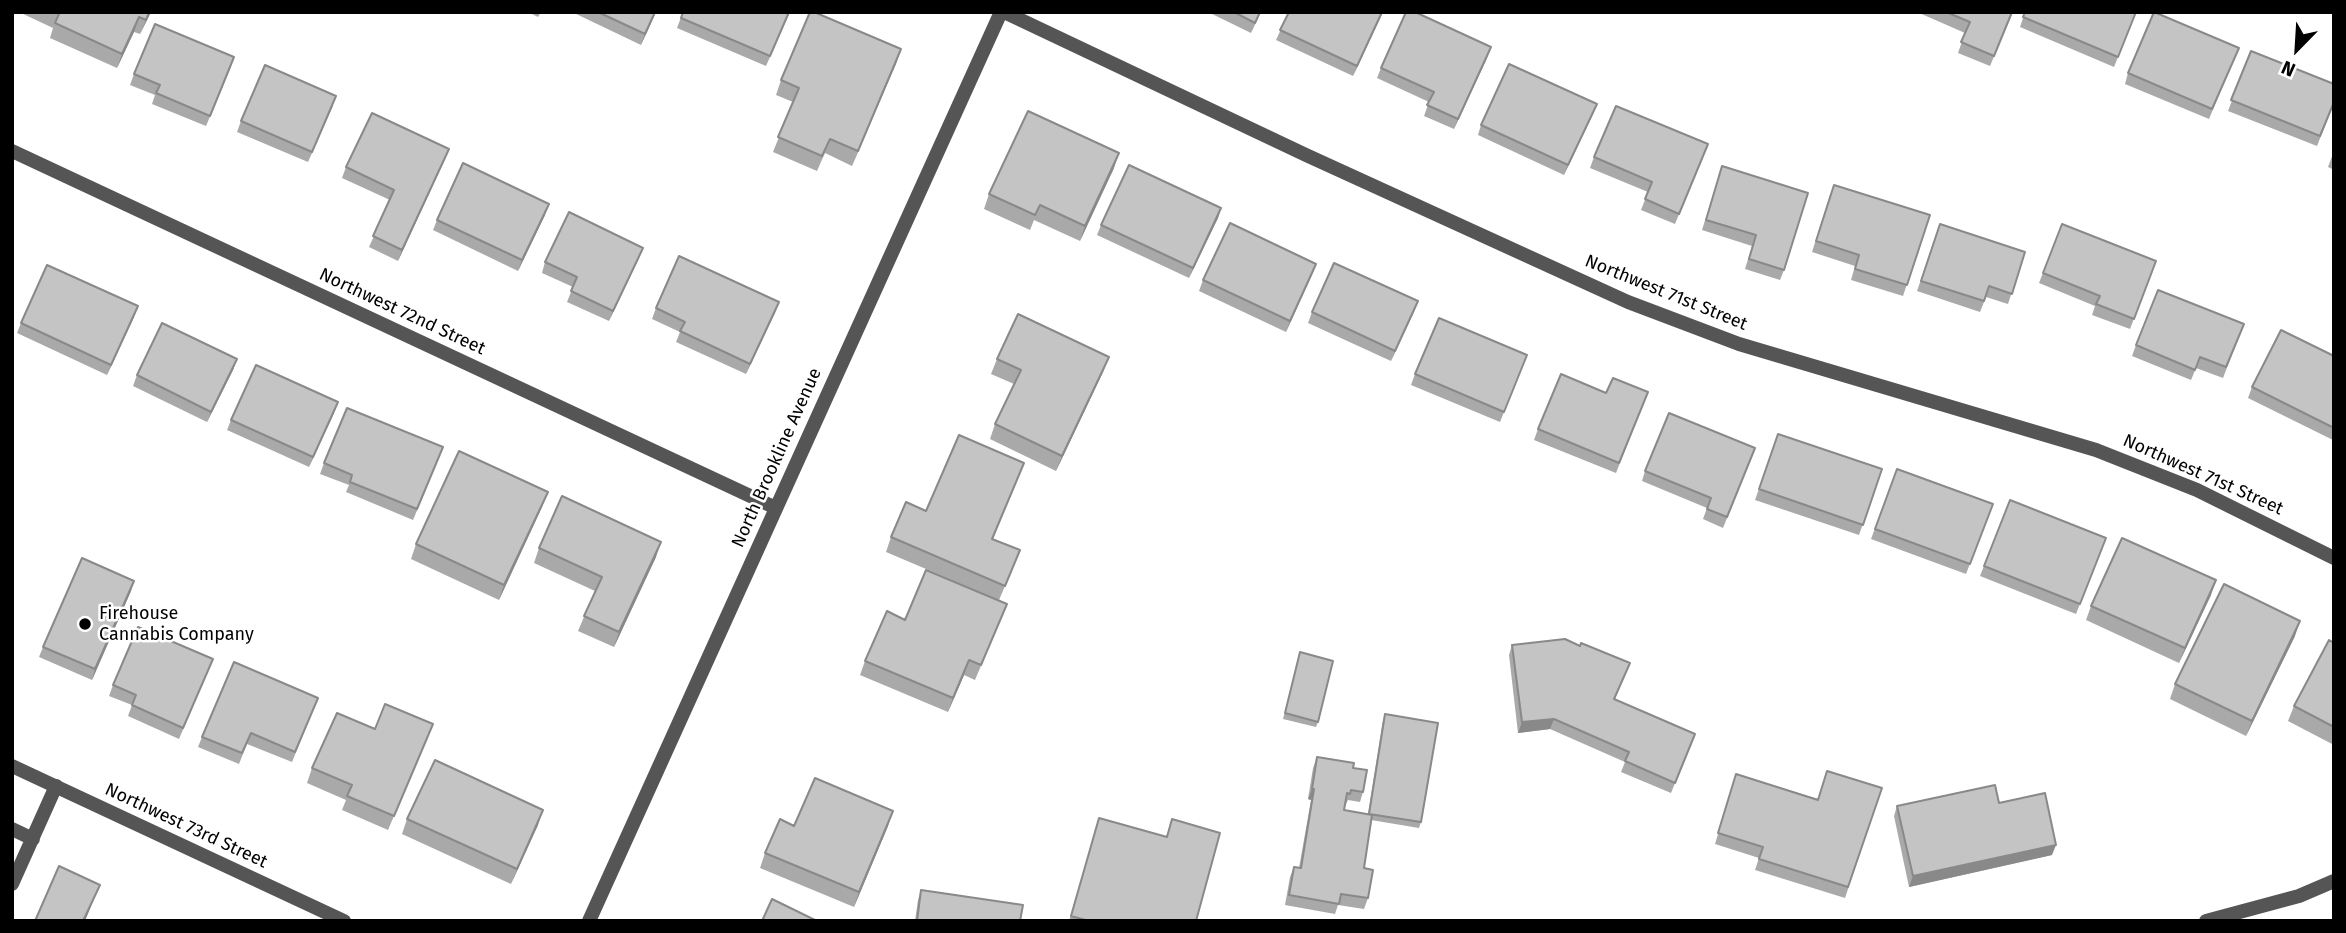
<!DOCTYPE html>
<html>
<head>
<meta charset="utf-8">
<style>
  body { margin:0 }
  #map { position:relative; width:2346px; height:933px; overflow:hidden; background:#fff; font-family:"Fira Sans",sans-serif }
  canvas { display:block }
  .frame { position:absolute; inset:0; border:14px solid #000; pointer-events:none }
  .north { position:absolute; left:2262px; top:14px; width:70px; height:70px; -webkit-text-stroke:5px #fff; paint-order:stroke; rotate:204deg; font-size:19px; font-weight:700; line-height:28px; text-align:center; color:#000 }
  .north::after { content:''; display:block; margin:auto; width:24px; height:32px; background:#000; clip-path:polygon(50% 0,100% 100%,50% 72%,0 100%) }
</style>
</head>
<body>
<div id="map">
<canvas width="2346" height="933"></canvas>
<div class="frame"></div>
<div class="north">N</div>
</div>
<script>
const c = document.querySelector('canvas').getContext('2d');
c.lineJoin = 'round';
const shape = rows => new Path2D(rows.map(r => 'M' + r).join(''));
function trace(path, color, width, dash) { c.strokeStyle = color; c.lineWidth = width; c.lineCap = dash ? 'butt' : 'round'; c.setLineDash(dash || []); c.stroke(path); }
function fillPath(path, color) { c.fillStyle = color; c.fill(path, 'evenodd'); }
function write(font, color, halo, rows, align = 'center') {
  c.font = font + ' "Fira Sans",sans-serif'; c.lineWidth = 5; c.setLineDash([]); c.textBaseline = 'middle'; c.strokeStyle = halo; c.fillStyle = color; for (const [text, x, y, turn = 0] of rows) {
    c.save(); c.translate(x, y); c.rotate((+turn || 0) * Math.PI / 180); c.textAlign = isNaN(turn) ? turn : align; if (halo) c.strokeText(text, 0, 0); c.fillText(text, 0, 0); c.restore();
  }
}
const service = shape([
  [12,829,33,839],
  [12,884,56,786]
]);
const minor = shape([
  [1004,12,1306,155,1628,302,1739,344,2096,450,2197,490,2334,558],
  [12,151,776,508],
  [12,766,344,921],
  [589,921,1001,12],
  [2206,921,2299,896,2334,881]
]);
const wall = shape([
  [19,12,151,12,140,34,134,32,117,68,50,38,53,28],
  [528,12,541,12,538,17],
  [572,12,656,12,641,45],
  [683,12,790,12,766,66,677,28],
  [1208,12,1261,12,1251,33],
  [1289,12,1383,12,1353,76,1276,40],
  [1917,12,2013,12,1990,66,1958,53,1965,33],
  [2025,12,2136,12,2114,67,2020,27],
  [2239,48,2209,119,2125,84,2128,73],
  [901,49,852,166,825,153,817,171,773,152,793,102,776,95,781,80],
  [2251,51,2334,103,2317,146,2228,111],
  [1487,58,1454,129,1424,116,1429,102,1377,78,1381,68],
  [231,67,206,126,152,104,155,95,130,85,134,74],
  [1597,104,1564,175,1478,135,1481,125],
  [333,106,308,162,237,132,241,121],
  [1708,144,1675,224,1641,210,1648,192,1590,168,1594,157],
  [2334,151,2334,170,2328,167],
  [445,159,398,261,369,247,390,200,342,178,346,167],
  [1722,166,1784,270,1780,280,1745,269,1752,246,1702,230],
  [1114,168,1080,241,1034,220,1030,230,984,209,989,194],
  [1830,195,1930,215,1903,296,1851,280,1855,266,1812,252],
  [1221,208,1218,218,1189,278,1097,235,1101,225],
  [545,215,518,271,433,230,437,220],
  [1940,224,2025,252,2008,304,1986,297,1980,312,1917,291],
  [2062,224,2156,261,2130,329,2092,315,2095,306,2039,283],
  [639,258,609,321,567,302,573,287,542,273,545,262],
  [1316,264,1286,332,1199,291,1203,280],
  [1418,301,1391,361,1308,323,1312,312],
  [779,302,746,374,676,342,680,332,652,319,656,308],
  [134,317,107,375,17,333,21,323],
  [2244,324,2223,378,2196,368,2191,380,2132,356,2136,345],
  [1527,355,1500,422,1411,385,1415,374],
  [2334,356,2334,438,2333,440,2248,398,2252,387],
  [1109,357,1103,372,1056,471,990,439,995,424,1014,384,991,374,997,359],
  [237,359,233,370,207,422,133,386,137,375],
  [1648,392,1616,473,1534,440,1538,429,1606,393],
  [334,413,309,467,227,430,231,420],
  [1778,434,1882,469,1859,535,1755,500],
  [1755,448,1723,528,1703,519,1707,508,1642,481,1645,471],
  [439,458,413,520,346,492,349,485,320,474,324,463],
  [1024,463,993,539,1014,565,999,600,886,552,891,537,926,511],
  [1897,469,1993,504,1966,574,1871,539],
  [2010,500,2106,538,2076,614,1980,576],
  [542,507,499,600,411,559,416,544],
  [539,548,656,557,614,647,578,631,595,591,534,563],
  [131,591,92,680,39,657,43,647],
  [2211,595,2179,663,2086,620,2091,606],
  [1007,604,975,680,964,675,948,712,860,675,865,661],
  [2295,636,2246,736,2170,699,2175,684],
  [2334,643,2334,745,2288,721,2294,706],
  [1512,645,1580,646,1630,663,1615,699,1691,744,1671,793,1621,772,1625,762,1550,729,1518,733,1509,655],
  [1300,652,1318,722,1316,727,1283,719],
  [213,659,179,739,128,716,132,705,109,696,113,685],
  [318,698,292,762,247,744,239,764,198,747,202,737],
  [1385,714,1421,822,1419,828,1371,820,1364,868,1368,898,1364,909,1338,905,1335,914,1285,905,1290,877,1294,867,1299,868,1311,800,1308,799,1313,768,1317,757,1353,768,1363,792,1360,802,1348,800,1346,804,1345,804,1344,810,1368,814,1383,720],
  [433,724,388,830,342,810,346,800,307,783,312,768,375,729],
  [1827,771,1882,788,1845,898,1755,870,1759,858,1715,844,1736,774,1818,799],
  [1999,803,2052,855,1909,887,1894,816,1897,806],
  [1099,818,1166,837,1172,819,1196,921,1069,921],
  [407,819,538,825,511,884,402,834],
  [794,826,888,826,854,907,760,868,765,853],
  [921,890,1020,921,915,921,918,900]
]);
const shadedWall = shape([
  [149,12,151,12,140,34,146,20],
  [655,12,656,12,641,45,645,34],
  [1382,12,1383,12,1353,76,1357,66],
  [139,17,134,32,117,68,122,54],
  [1491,47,1487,58,1454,129,1458,119],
  [901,49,896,64,852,166,858,151],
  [1597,104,1593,114,1564,175,1568,165],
  [449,149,445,159,398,261,402,250],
  [1119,153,1114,168,1080,241,1085,226],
  [549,204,545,215,518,271,522,260],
  [1221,208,1218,218,1189,278,1193,268],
  [643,248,639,258,609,321,613,311],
  [1316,264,1312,275,1286,332,1290,321],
  [1418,301,1414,312,1391,361,1395,351],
  [779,302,775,313,746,374,750,364],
  [138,306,134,317,107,375,111,365],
  [1109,357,1103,372,1056,471,1062,456],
  [237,359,233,370,207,422,211,412],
  [338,402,334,413,309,467,313,457],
  [548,492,542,507,499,600,504,585],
  [661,542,656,557,614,647,619,632],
  [2216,580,2211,595,2179,663,2185,648],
  [134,581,131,591,92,680,95,669],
  [2300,621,2295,636,2246,736,2252,721],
  [969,660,964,675,948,712,953,698],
  [1554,719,1550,729,1518,733,1522,722],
  [1312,789,1314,789,1311,800,1308,799],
  [543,810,538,825,511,884,517,869],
  [893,811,888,826,854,907,859,892],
  [2056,845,2052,855,1909,887,1913,876],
  [100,885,94,899,85,921,83,921]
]);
const building = shape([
  [56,12,149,12,146,20,139,17,122,54,55,23,59,14,56,12],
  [598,12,655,12,645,34,598,12],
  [683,12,789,12,770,56,681,18,683,12],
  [810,12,814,12,901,49,858,151,830,139,822,156,778,137,799,88,781,80,810,12],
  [1234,12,1260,12,1255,23,1234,12],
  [1289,12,1382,12,1357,66,1280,30,1289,12],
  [1406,12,1415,12,1491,47,1458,119,1427,105,1434,92,1381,68,1406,12],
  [1946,12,2012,12,1994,56,1961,42,1970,22,1946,12],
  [2025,12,2136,12,2118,57,2023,17,2025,12],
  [2154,12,2239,48,2212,109,2128,73,2154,12],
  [155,24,234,57,210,116,156,93,160,85,134,74,155,24],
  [2251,51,2334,84,2334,102,2320,136,2231,100,2251,51],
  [1509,64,1597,104,1568,165,1481,125,1509,64],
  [265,65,336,96,312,152,241,121,265,65],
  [1616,106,1708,144,1679,214,1645,199,1652,182,1594,157,1616,106],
  [1028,111,1119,153,1085,226,1040,205,1035,215,989,194,1028,111],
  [372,113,449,149,402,250,373,236,394,190,346,167,372,113],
  [463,163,549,204,522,260,437,220,463,163],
  [1129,165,1221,208,1193,268,1101,225,1129,165],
  [1722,166,1808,193,1784,270,1749,259,1756,235,1706,220,1722,166],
  [1834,185,1930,215,1907,285,1855,269,1859,255,1816,241,1834,185],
  [569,212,643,248,613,311,571,291,577,277,545,262,569,212],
  [1230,223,1316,264,1290,321,1203,280,1230,223],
  [1940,224,2025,252,2012,294,1989,286,1984,301,1921,281,1940,224],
  [2062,224,2156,261,2134,319,2096,304,2100,296,2043,273,2062,224],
  [679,256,779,302,750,364,680,331,685,322,656,308,679,256],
  [1334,263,1418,301,1395,351,1312,312,1334,263],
  [47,265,138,306,111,365,21,323,47,265],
  [2158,290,2244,324,2226,367,2200,357,2195,370,2136,345,2158,290],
  [1018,314,1109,357,1062,456,995,424,1021,370,997,359,1018,314],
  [1439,318,1527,355,1504,412,1415,374,1439,318],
  [162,323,237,359,211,412,137,375,162,323],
  [2281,330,2334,356,2334,428,2252,387,2281,330],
  [256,365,338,402,313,457,231,420,256,365],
  [1561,374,1606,393,1613,378,1648,392,1619,463,1538,429,1561,374],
  [347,408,443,447,417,509,350,482,352,475,324,463,347,408],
  [1669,413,1755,448,1727,517,1707,509,1711,498,1645,471,1669,413],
  [1778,434,1882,469,1863,525,1759,489,1778,434],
  [959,435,1024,463,992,539,1020,550,1005,586,891,537,906,502,926,511,959,435],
  [459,451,548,492,504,585,416,544,459,451],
  [1897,469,1993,504,1970,564,1875,529,1897,469],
  [562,496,661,542,619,632,584,616,602,577,539,548,562,496],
  [2010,500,2106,538,2080,604,1984,566,2010,500],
  [2122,538,2216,580,2185,648,2091,606,2122,538],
  [82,558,134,581,95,669,43,647,82,558],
  [926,570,1007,604,981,665,969,660,953,698,865,661,887,611,905,620,926,570],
  [2224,584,2300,621,2252,721,2175,684,2224,584],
  [138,627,213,659,183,728,132,705,136,695,113,685,138,627],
  [1565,639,1580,646,1581,643,1630,663,1614,699,1695,734,1675,783,1625,761,1629,752,1554,719,1522,722,1512,645,1565,639],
  [2329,640,2334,643,2334,727,2294,706,2329,640],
  [1300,652,1333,661,1318,722,1285,713,1300,652],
  [234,662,318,698,295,752,251,733,242,753,202,737,234,662],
  [385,704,433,724,394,816,347,796,352,785,312,768,337,713,375,729,385,704],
  [1385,714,1438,723,1421,822,1369,814,1385,714],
  [1317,757,1354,763,1353,768,1367,770,1363,792,1351,790,1350,794,1347,793,1344,810,1372,815,1364,868,1373,870,1368,898,1341,894,1339,904,1289,895,1294,867,1301,868,1314,789,1312,789,1317,757],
  [435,760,543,810,517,869,407,819,435,760],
  [1827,771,1882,788,1848,887,1759,859,1763,847,1718,833,1736,774,1818,800,1827,771],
  [815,778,893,811,859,892,765,853,780,819,794,826,815,778],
  [1995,785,1999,803,2045,793,2056,845,1913,876,1897,806,1995,785],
  [1099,818,1167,837,1172,819,1220,833,1196,921,1089,921,1071,916,1099,818],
  [59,866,100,885,83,921,35,921,59,866],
  [921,890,1023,905,1020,921,917,921,921,890],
  [772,899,817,921,762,921,772,899]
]);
const markers = [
  [85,624,7,"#000"]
];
const streetNames = [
  ["Northwest 71st Street",1666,293,22],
  ["Northwest 72nd Street",402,312,25],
  ["North Brookline Avenue",777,458,-66],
  ["Northwest 71st Street",2203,475,24],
  ["Northwest 73rd Street",186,826,25]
];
const poiNames = [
  ["Firehouse",99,614],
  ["Cannabis Company",99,635]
];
trace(service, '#555', 14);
trace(minor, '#555', 14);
fillPath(wall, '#a9a9a9');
fillPath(shadedWall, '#898989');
fillPath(building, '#c4c4c4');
trace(building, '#898989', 2);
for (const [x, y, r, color] of markers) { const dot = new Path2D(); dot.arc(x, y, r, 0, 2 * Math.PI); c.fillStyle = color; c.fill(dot); trace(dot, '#fff', 2.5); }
write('18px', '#000', '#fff', streetNames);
write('18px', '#000', '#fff', poiNames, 'left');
</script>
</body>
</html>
